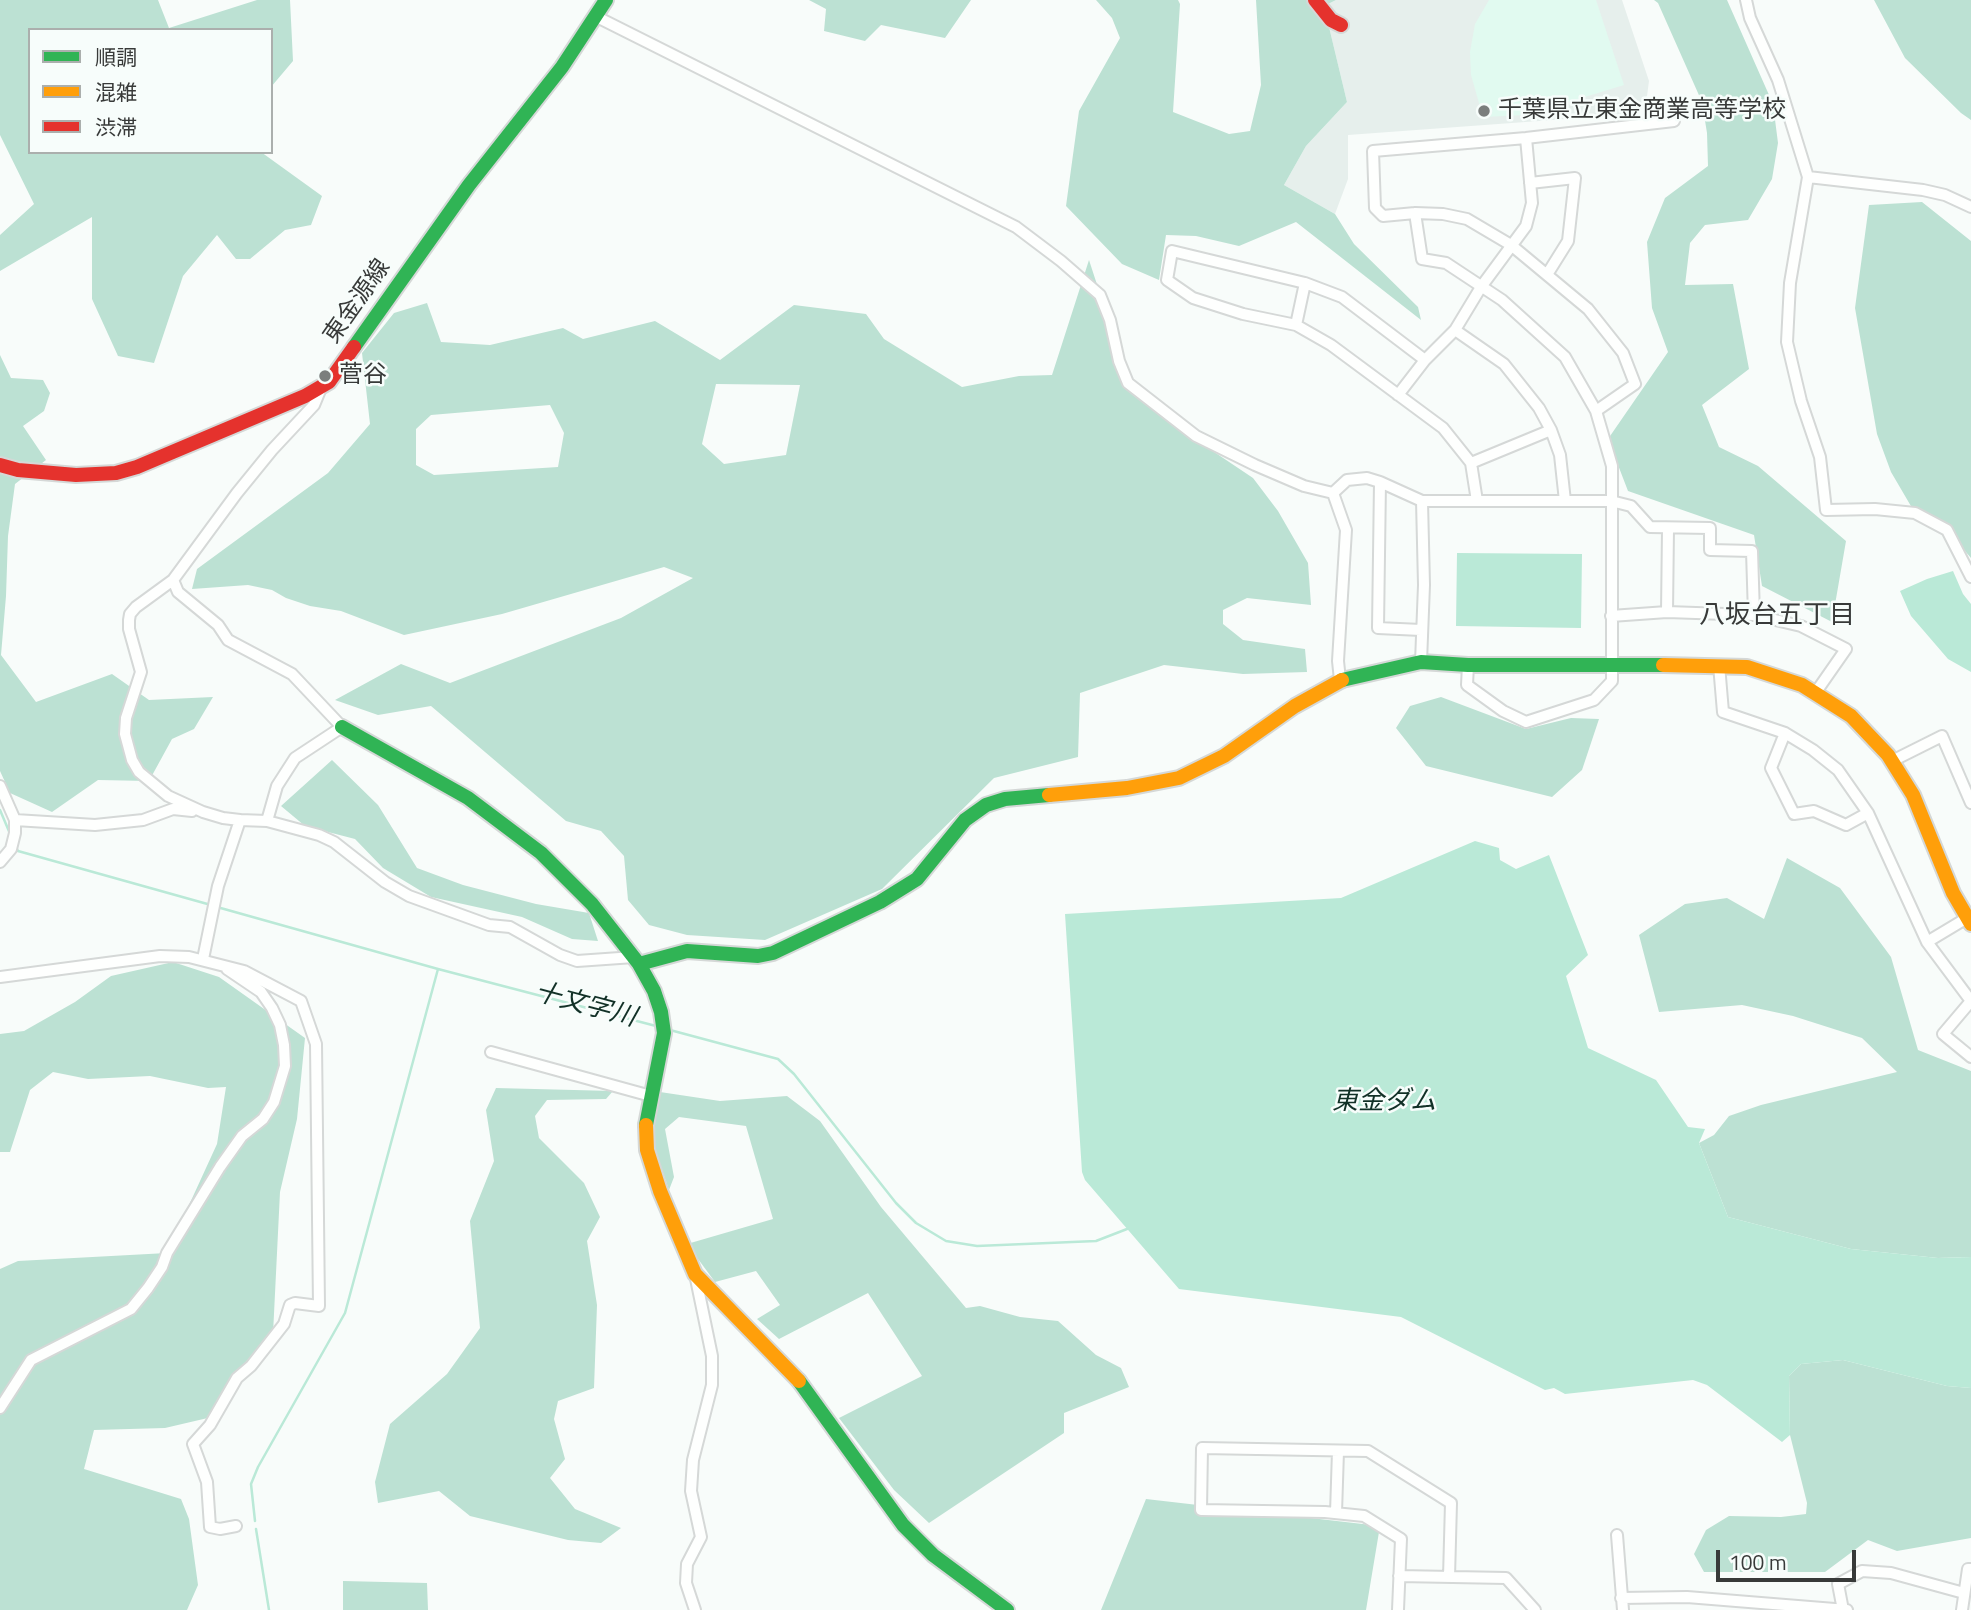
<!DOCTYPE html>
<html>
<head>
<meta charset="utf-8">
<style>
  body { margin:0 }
  #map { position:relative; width:1971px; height:1610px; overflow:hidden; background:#f8fcfa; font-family:"Titillium Web","Noto Sans JP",sans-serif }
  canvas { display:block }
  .legend { position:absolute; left:28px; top:28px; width:245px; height:126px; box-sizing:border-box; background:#f7fdfb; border:2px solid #abafad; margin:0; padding:9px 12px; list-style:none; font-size:21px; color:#383a39 }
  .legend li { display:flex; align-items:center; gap:14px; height:35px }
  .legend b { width:35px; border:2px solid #abafad }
  .scale { position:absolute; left:1716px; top:1550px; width:140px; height:32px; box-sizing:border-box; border:4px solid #383a39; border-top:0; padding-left:9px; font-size:21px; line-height:24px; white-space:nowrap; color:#383a39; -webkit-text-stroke:5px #f7fdfb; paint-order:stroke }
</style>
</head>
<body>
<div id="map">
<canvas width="1971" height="1610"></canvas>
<ul class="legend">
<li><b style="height:9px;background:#30b455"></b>順調</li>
<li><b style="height:9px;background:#ff9f0a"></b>混雑</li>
<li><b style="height:9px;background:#e5322d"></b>渋滞</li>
</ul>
<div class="scale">100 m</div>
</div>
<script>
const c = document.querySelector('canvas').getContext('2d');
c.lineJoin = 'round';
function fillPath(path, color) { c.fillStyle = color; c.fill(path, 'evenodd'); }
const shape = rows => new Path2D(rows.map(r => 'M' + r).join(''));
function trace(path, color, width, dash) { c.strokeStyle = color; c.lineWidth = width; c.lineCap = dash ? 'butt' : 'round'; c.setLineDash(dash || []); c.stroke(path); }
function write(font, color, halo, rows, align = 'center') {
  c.font = font + ' "Titillium Web","Noto Sans JP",sans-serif'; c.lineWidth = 5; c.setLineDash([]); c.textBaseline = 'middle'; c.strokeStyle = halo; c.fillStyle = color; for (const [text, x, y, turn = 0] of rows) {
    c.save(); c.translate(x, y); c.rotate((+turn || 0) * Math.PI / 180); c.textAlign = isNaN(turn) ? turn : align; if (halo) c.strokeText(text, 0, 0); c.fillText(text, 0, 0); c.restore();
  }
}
const built = shape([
  [1336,0,1622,0,1649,81,1647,96,1639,106,1621,115,1348,135,1348,179,1335,214,1284,185,1306,146,1347,102,1324,6]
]);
const green = shape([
  [1489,0,1596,0,1624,85,1526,115,1483,117,1471,75,1470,52,1475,24]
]);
const forest = shape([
  [0,0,158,0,169,28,257,0,290,0,293,61,271,87,271,30,30,30,30,152,261,152,322,196,311,225,285,230,250,259,236,259,217,235,183,276,154,363,118,356,92,299,92,217,0,271,0,235,34,204,0,135],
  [809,0,971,0,945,38,881,25,865,41,824,31,826,9],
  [1096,0,1178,0,1180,4,1173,112,1229,134,1250,131,1261,85,1256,0,1336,0,1324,6,1347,102,1306,146,1284,185,1335,214,1354,244,1418,307,1421,320,1296,222,1239,246,1196,236,1166,235,1159,280,1122,264,1066,206,1079,111,1120,38,1112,18],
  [1654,0,1727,0,1773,104,1778,143,1772,179,1748,220,1705,225,1690,243,1685,285,1733,284,1749,369,1702,405,1719,447,1758,466,1846,541,1832,622,1762,586,1754,535,1628,491,1608,439,1668,352,1652,308,1647,242,1665,198,1708,166,1707,133,1702,102,1658,3],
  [1874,0,1971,0,1971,120,1961,113,1905,58],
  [1922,202,1971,241,1971,558,1947,530,1915,513,1891,472,1877,434,1855,308,1869,205],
  [1089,260,1133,395,1159,415,1253,478,1278,511,1308,563,1311,605,1247,598,1223,610,1223,624,1243,640,1305,649,1307,672,1243,674,1164,665,1080,693,1078,757,994,778,882,889,765,940,687,935,649,925,628,900,624,856,601,831,566,821,431,706,378,715,335,700,401,664,450,683,621,618,693,578,664,567,502,614,404,635,341,611,310,606,286,598,272,590,248,585,192,589,197,569,328,473,370,424,362,353,394,313,427,303,441,342,490,345,563,328,583,339,655,321,720,360,794,305,866,314,884,339,962,387,1019,376,1052,375],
  [716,384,800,385,786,455,724,464,702,444],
  [550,405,564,433,558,467,434,475,416,465,416,429,431,415],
  [0,355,11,378,43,380,50,393,44,411,23,426,46,460,15,484,8,536,6,596,1,655,36,702,112,674,149,700,213,697,194,729,172,739,149,781,98,780,52,812,10,793,0,771],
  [1441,697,1526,729,1571,718,1599,719,1582,770,1552,797,1426,766,1396,728,1410,706],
  [332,760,378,805,417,868,463,885,536,904,589,913,598,941,572,939,522,917,431,897,383,868,355,839,305,826,281,806],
  [1787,858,1840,888,1891,957,1918,1050,1971,1071,1971,1257,1938,1258,1851,1249,1728,1217,1699,1143,1714,1135,1729,1116,1761,1105,1897,1072,1862,1038,1793,1016,1742,1005,1659,1012,1639,935,1685,904,1727,898,1764,919],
  [173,962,219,977,305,1038,297,1119,280,1192,273,1334,212,1417,165,1428,94,1430,84,1469,181,1499,189,1519,198,1585,187,1610,0,1610,0,1269,18,1261,167,1253,217,1144,226,1087,208,1088,150,1076,88,1079,53,1072,30,1090,10,1152,0,1152,0,1034,24,1031,75,1002,111,976],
  [496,1088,613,1091,606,1099,547,1100,535,1116,539,1138,584,1183,600,1217,587,1241,597,1305,594,1388,558,1401,554,1419,565,1459,550,1478,575,1509,621,1528,601,1543,568,1540,470,1516,439,1491,378,1503,375,1482,390,1424,447,1374,480,1328,470,1221,494,1161,486,1110],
  [660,1092,720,1101,787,1096,820,1121,881,1207,966,1308,980,1306,1020,1317,1058,1321,1096,1355,1121,1368,1129,1387,1064,1413,1064,1433,929,1523,894,1490,839,1418,922,1376,868,1293,779,1339,757,1319,780,1305,756,1271,715,1282,687,1244,773,1219,746,1126,679,1117,665,1129,674,1177,669,1190,652,1141],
  [1843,1360,1947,1386,1971,1388,1971,1538,1897,1551,1868,1540,1825,1572,1704,1572,1694,1554,1706,1530,1729,1516,1781,1517,1806,1514,1807,1503,1790,1435,1789,1376,1801,1364],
  [1146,1499,1380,1526,1366,1610,1101,1610],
  [343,1581,427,1583,428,1610,343,1610]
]);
const water = shape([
  [1457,553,1582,554,1581,628,1456,626],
  [1953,571,1963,594,1971,604,1971,672,1948,659,1911,616,1900,591,1927,579],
  [1475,841,1499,848,1500,860,1516,869,1549,855,1588,955,1566,976,1588,1048,1656,1080,1688,1127,1705,1129,1699,1143,1728,1217,1851,1249,1938,1258,1971,1257,1971,1388,1947,1386,1843,1360,1801,1364,1789,1376,1790,1435,1782,1442,1707,1385,1693,1380,1565,1394,1554,1388,1545,1390,1401,1317,1179,1289,1085,1180,1082,1172,1065,914,1341,898]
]);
const stream = shape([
  [0,810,11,836],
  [15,845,18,851,211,905],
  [217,907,438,969,656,1026],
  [670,1030,778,1059,794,1074,896,1203,916,1223,946,1241,977,1246,1096,1241,1127,1229],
  [255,1521,251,1484,258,1467,345,1313,438,969],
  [256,1529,269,1610]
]);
const street = shape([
  [1746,0,1750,18,1778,80,1808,177,1790,283,1787,342,1801,401,1820,457,1826,510,1875,509,1915,513,1947,530,1971,577],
  [595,16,1016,227,1061,261,1100,295,1110,320,1119,361,1128,383,1196,436,1255,465,1304,486,1333,493],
  [1808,177,1923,190,1945,195,1971,207],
  [1530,183,1575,178,1568,241,1548,273],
  [1415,213,1422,259,1446,263,1502,300,1565,357,1596,411,1612,466,1612,681,1594,700,1526,722,1503,711,1467,685,1468,665],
  [1296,325,1305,283],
  [1455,330,1504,364,1539,408,1551,430,1560,455,1565,501],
  [1425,360,1342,297,1305,283,1172,251,1167,280,1193,298,1243,314,1296,325,1331,345,1443,428,1471,463,1477,501],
  [1398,395,1425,360,1455,330,1481,287,1526,226,1532,203,1526,138],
  [1596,411,1635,384,1623,353,1588,309,1511,245,1467,219,1443,214,1415,213,1383,216,1375,208,1373,151,1526,138,1674,121],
  [1471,463,1551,430],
  [1380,482,1378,628,1421,630],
  [1333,493,1347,480,1367,478,1380,482,1422,501,1611,501,1631,506,1650,527,1710,528,1710,550,1752,551,1754,615],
  [1333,493,1346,530,1338,661,1340,680],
  [173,580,178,592,218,625,228,640,292,674,342,727,295,758,277,786,267,821],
  [1667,612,1668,529],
  [1611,616,1667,612,1754,615,1801,626,1846,649,1816,692],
  [1421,662,1424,585,1422,501],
  [1719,665,1723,712,1785,733,1813,750,1838,770,1868,813,1927,942,1971,1001,1943,1034,1971,1057],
  [1785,733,1771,768,1794,814,1814,811,1846,825,1868,813],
  [1892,761,1942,736,1971,803],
  [0,786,15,820,15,833,11,849,0,862],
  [15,820,95,825,143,820,173,809,192,811],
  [240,820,267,821,319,835,334,842,385,882,409,896,489,925,510,927,560,955,577,961,634,957],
  [1927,942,1967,918],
  [203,959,218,886,240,820,223,818,203,812,168,796,139,772,132,760,125,734,126,718,141,672,129,629,129,620,130,614,136,607,173,580,237,493,272,450,314,405,321,388],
  [0,977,160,956,189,957,244,971,301,1001,316,1044,319,1306,295,1303,290,1305,284,1324,251,1366,237,1378,210,1425,193,1444,207,1482,210,1527,220,1529,236,1526],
  [491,1052,651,1096],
  [0,1408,31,1360,131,1309,148,1288,162,1267,167,1253,220,1167,242,1136,263,1119,274,1102,285,1066,284,1045,280,1025,272,1008,261,992,227,969],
  [1336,1513,1338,1451],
  [1617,1535,1623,1610],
  [1399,1576,1506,1578,1535,1610],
  [1621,1598,1687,1597,1847,1610],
  [695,1610,686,1583,687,1564,701,1537,691,1491,693,1460,712,1385,712,1356,695,1274],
  [1398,1610,1401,1539,1364,1516,1325,1512,1201,1510,1202,1448,1368,1451,1451,1503,1449,1577],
  [1843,1610,1838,1584,1862,1571,1891,1573,1964,1593],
  [1962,1610,1968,1569,1971,1569]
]);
const fast = shape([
  [354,347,469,185,562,67,606,0],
  [1342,680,1421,662,1468,665,1663,665],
  [342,727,468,798,541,853,592,904,639,964,654,991,661,1012,664,1033,646,1125],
  [639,964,687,951,758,956,773,953,880,902,917,879,965,820,986,805,1005,799,1049,795],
  [799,1381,903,1525,933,1555,1007,1610]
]);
const slow = shape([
  [1663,665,1747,667,1802,685,1851,716,1888,755,1913,795,1953,893,1971,924],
  [1049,795,1127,788,1179,778,1224,756,1295,706,1342,680],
  [646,1125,647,1150,660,1191,695,1274,799,1381]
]);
const jam = shape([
  [1315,0,1331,20,1341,25],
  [0,465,18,470,76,475,116,473,137,467,305,396,329,382,354,347]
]);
const markers = [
  [1484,111,7,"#7b7e7d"],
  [325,376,7,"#7b7e7d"]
];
const poiNames = [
  ["千葉県立東金商業高等学校",1498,111],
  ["菅谷",339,376]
];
const streetNames = [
  ["東金源線",358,302,-55]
];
const neighbourhoodNames = [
  ["八坂台五丁目",1777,617]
];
const waterNames = [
  ["十文字川",585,1006,15],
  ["東金ダム",1384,1103]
];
fillPath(built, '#e6efec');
fillPath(green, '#e1faf0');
fillPath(forest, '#bce1d3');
fillPath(water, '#bae9d7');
trace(stream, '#bae9d7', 2.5);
trace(street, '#d5d8d7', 14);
trace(fast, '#d5d8d7', 18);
trace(slow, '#d5d8d7', 18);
trace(jam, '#d5d8d7', 18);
trace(street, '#fefffe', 10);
trace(fast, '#30b455', 14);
trace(slow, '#ff9f0a', 14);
trace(jam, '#e5322d', 14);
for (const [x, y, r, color] of markers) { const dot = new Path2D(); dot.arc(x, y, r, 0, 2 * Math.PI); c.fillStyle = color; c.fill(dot); trace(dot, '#f7fdfb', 2.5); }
write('24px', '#383a39', '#f7fdfb', poiNames, 'left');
write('24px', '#383a39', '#f7fdfb', streetNames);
write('26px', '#383a39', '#f7fdfb', neighbourhoodNames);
write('italic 26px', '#123127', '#f7fdfb', waterNames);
</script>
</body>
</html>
